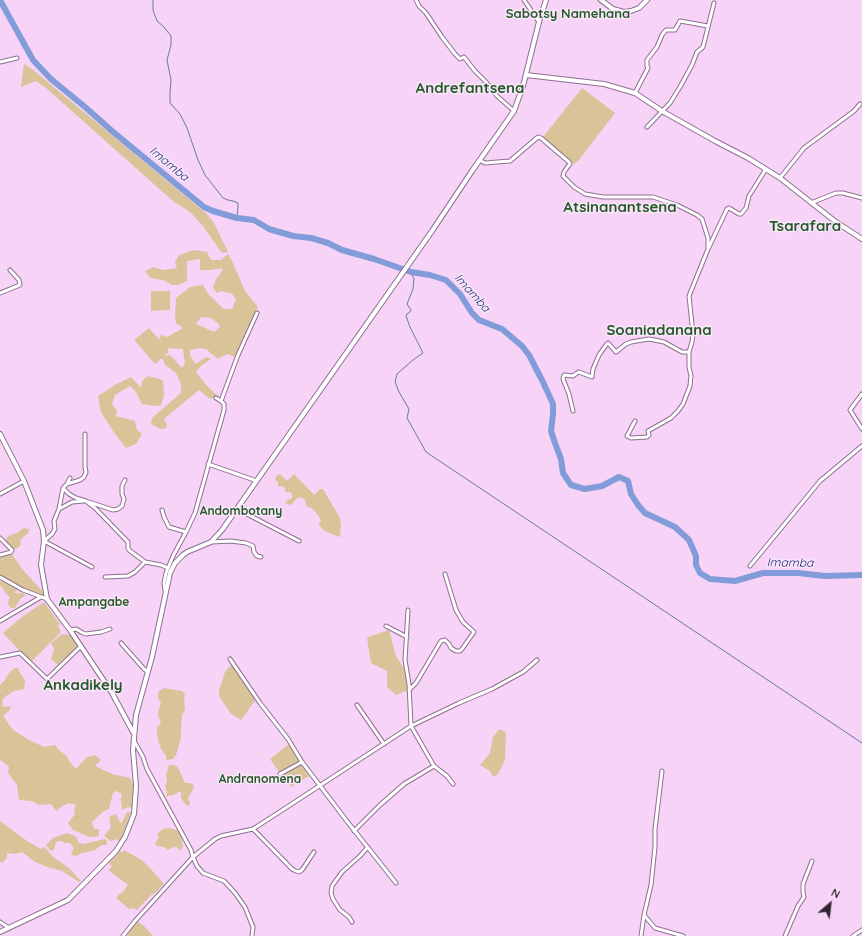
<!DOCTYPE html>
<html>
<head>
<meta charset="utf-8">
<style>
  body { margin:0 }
  #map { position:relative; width:862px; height:936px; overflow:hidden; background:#f6d3f7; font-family:Quicksand,sans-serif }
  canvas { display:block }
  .north { position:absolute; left:810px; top:884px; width:40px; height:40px; -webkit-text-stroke:3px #fbe5fb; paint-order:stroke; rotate:28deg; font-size:11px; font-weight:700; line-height:16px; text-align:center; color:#312432 }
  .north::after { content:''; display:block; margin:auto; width:14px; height:18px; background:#312432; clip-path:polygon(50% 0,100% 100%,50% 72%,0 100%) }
</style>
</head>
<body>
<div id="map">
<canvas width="862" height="936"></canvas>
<div class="north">N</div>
</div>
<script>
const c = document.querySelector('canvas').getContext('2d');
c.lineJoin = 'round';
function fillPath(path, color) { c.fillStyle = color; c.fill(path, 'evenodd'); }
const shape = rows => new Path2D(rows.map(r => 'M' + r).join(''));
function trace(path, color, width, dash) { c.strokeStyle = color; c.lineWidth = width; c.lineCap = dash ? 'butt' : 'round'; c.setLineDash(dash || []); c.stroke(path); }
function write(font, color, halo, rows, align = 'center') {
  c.font = font + ' Quicksand,sans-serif'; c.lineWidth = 3; c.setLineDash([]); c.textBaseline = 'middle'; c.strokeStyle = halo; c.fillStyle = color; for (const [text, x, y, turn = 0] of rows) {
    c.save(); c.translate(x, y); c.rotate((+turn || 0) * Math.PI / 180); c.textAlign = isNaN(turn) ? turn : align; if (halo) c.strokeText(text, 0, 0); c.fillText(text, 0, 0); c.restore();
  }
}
const green = shape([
  [24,64,32,69,207,214,214,223,228,252,222,253,203,226,190,212,174,202,46,88,36,81,21,87],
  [582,88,615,113,578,161,574,164,571,162,543,137],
  [194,250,207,252,211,260,221,260,228,254,232,261,245,291,258,307,236,357,227,354,218,359,206,349,200,348,190,350,190,356,196,364,206,357,211,359,201,366,196,372,206,385,218,396,210,399,199,390,164,419,167,425,166,428,161,429,151,424,152,418,181,393,181,384,176,373,165,365,162,358,155,364,134,340,149,328,163,344,159,338,161,335,167,337,183,328,176,323,175,316,176,298,190,287,203,285,209,295,224,309,232,309,236,299,232,294,230,293,221,291,217,293,213,288,216,279,222,271,222,268,211,270,200,270,200,259,187,261,187,281,178,285,172,285,163,280,150,278,145,271,153,267,163,270,177,268,175,262,179,255],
  [201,317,211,318,219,324,220,327,214,332,196,324],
  [167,348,183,349,185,364,182,368,170,355,164,356,169,352],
  [151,291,170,291,170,310,151,311],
  [148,376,163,380,164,395,161,405,154,406,142,404,136,392,130,386,115,395,112,404,117,410,116,416,135,421,137,430,142,434,136,444,126,448,113,431,101,412,98,396,115,385,131,377,141,388,142,381],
  [280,474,286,480,288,480,294,474,314,495,320,489,323,489,340,518,341,526,340,536,339,537,325,531,319,526,319,524,321,521,320,518,313,509,306,506,305,499,298,497,291,505,287,504,285,502,292,498,292,494,289,492,286,492,285,490,285,488,283,486,279,487,278,485,278,482,275,479,277,475],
  [24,528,29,529,29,531,28,533,20,540,21,543,20,546,16,549,12,548,6,542,6,539,8,536,17,533],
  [11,553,23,570,44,593,44,595,43,596,19,586,0,575,0,557],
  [2,580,18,589,14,593,23,593,25,595,25,596,20,599,15,608,11,608,9,606,8,602,10,597,9,597,0,585,0,583],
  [44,602,60,624,58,626,61,632,32,661,21,652,3,633,22,617],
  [389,630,396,656,404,669,408,690,396,695,387,687,387,671,371,663,367,638,368,637],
  [62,634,70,635,78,646,58,665,51,659,54,649,51,643],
  [233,663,255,698,254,702,241,720,231,714,219,696,219,690,225,672],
  [15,668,18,668,19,671,25,681,24,689,14,691,6,696,2,701,3,707,11,706,9,711,3,716,13,730,29,740,44,747,55,745,60,751,66,755,70,762,76,769,87,757,95,755,101,760,95,766,112,774,130,778,133,785,132,808,128,807,122,810,121,799,122,794,116,791,113,793,109,809,104,811,92,822,94,829,99,829,99,836,90,837,73,830,68,823,75,814,74,812,76,805,69,803,62,806,56,811,51,804,39,805,32,801,19,800,17,785,8,773,9,767,0,760,0,685,4,681,9,673],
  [164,688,182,691,185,694,184,699,185,709,182,716,181,727,181,738,176,755,173,759,166,760,166,755,163,752,160,747,157,734,157,728,161,723,158,715,159,709,161,703,158,698,158,692],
  [499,729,506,732,505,760,498,774,493,777,490,771,480,765,490,753,493,737],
  [289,744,309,776,291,787,282,771,279,772,270,759],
  [169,765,174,765,177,766,180,772,185,783,190,783,194,785,193,790,189,796,188,800,190,802,189,806,186,805,181,798,181,791,171,796,170,795,166,797,167,793,165,786,167,781,166,775],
  [127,812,131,812,120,842,116,839,111,841,104,836,111,827,109,817,116,814,121,824],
  [0,821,27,841,41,849,45,847,53,857,69,868,81,881,79,882,62,871,50,868,35,862,22,852,15,854,7,853,7,858,2,863,0,862],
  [169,828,180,831,181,835,183,847,180,851,178,848,176,847,171,848,168,850,164,847,157,846,155,844,159,837,157,834,163,829],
  [67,833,73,835,76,837,79,843,83,844,105,839,107,841,107,844,105,845,102,845,95,850,82,853,76,856,72,855,71,853,74,849,72,845,69,843,65,843,61,841,58,841,56,842,54,849,52,851,49,849,46,845,53,838],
  [124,850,143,861,150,868,156,875,164,884,155,893,151,895,137,910,133,908,129,909,116,898,120,893,122,893,128,885,108,870,112,867,109,863,120,851,123,852],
  [137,921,144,926,153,936,128,936,127,935]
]);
const stream = shape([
  [153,0,153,10,157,21,163,26,171,36,171,45,167,60,171,80,170,92,170,103,180,114,187,128,198,160,205,175,223,198,228,200,233,201,238,203,238,206,237,218],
  [411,272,414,279,413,289,407,304,411,310,410,312,407,314,406,316,410,327,423,353,413,360,397,374,395,382,399,392,409,409,407,418,426,452,862,743]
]);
const river = shape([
  [0,0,33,60,51,79,85,107,112,131,204,207,213,211,237,218,254,220,269,229,293,236,311,238,328,243,342,250,374,259,411,272,430,275,446,280,460,294,472,313,479,320,502,329,522,346,529,355,543,382,553,404,553,414,551,431,555,443,561,459,563,473,571,485,585,489,602,486,619,477,628,481,631,494,638,505,645,513,675,527,689,540,696,556,696,565,700,573,710,579,735,581,763,573,798,573,825,576,862,575]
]);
const street = shape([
  [416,0,419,6,426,13,442,37,455,54,460,59,464,57,475,71,486,82,497,96,514,111],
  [524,0,539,22],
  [0,62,17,58],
  [635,93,648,68,647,66,647,60,657,47,662,35,666,30,675,30,680,21,708,26],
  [647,127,670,103,680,87,692,65,697,52,703,47,714,3],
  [479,160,485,163,510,161,538,137,541,138,569,162,570,164,569,165,564,172,563,176,574,187,585,194,603,197,653,197,677,205,697,215,702,219,708,238,708,249,689,296,693,334,692,342,689,352,689,367,691,376,690,386,683,404,678,411,671,418,648,431,649,435,647,437,631,438,627,436,635,421],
  [780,178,804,148,854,111,860,104],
  [811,203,836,193,843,193,862,198],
  [709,247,727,209,729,208,739,214,741,214,746,208,749,196,766,169],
  [0,293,20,285,19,280,10,270],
  [862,394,850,410,862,429],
  [221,401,238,355,257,313],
  [573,411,569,394,563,379,564,375,573,376,577,373,579,372,592,377,593,369,599,355,606,345,608,343,616,352,626,344,631,342,649,339,664,342,682,352,689,352],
  [208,464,257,481],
  [70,478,67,484,63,488,59,509,54,521,55,529,52,534,44,541,92,567],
  [67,484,80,480,84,477,86,472,85,467,85,434],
  [63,488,69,494,76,498,86,501,95,508,128,542,128,548,129,550,145,562],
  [0,494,24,481],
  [89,502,113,510,118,509,122,506,124,499,122,494,122,486,125,480],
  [59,509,72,502,84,501],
  [237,509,299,541],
  [162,510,164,517,169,527,186,532],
  [0,538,12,550,11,552,0,555],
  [211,542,231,541,246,543,253,546,254,552,257,556,261,557],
  [750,566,820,481,862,446],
  [0,577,23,590,47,599],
  [105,577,128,576,135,572,145,562,161,565,168,568],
  [165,591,164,583,166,573,173,556,186,532,195,513,224,410,224,404,221,401,216,398],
  [408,610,405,660,409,684,411,726,434,766,447,776,453,784],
  [0,621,41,597],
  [386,626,407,637],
  [70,630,76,629,83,633,86,634,101,632,110,629],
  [121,643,144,669,148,672],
  [0,657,20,653,47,679,81,646],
  [230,659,260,703,288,739,302,762,346,820,396,883],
  [409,690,416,683,441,641,445,640,449,644,451,648,456,651,460,651,462,649,474,632,463,622,456,610,445,574],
  [357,705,384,744],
  [134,741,143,757,147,769,191,850,193,857,197,866,203,873,224,881,235,893,245,907,253,927,252,936],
  [280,774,302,762],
  [253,829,292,869,296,871,299,872,302,870,314,852],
  [354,831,380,805,404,784,434,766],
  [644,915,655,928,683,936],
  [0,922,9,928],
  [352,922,349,917,340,910,333,899,331,893,332,886,342,872,360,856,368,847],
  [123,936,135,921,193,857,215,839,221,836,253,829,284,809,411,726,459,703,492,689,523,672,537,660],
  [641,936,644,915,651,885,655,847,655,829,662,771],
  [785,936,798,906,804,897,803,892,803,884,812,861],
  [853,936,862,930]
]);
const secondary = shape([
  [601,0,613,9,624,12,631,11,639,8,647,0],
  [526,75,604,84,635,93,662,111,715,141,748,158,780,178,836,222,862,239],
  [0,434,24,481,43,530,44,541,41,565,47,599,70,630,112,693,133,732],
  [0,932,68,900,116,851,125,837,134,814,136,786,133,750,136,715,152,657,170,573,175,563,183,555,187,552,211,542,222,530,432,231,472,171,514,111,523,86,539,22,546,0]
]);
const waterNames = [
  ["Imamba",169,164,40],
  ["Imamba",472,293,48],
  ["Imamba",790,563,1]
];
const neighbourhoodNames = [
  ["Andombotany",241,511],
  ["Ampangabe",94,602],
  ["Andranomena",260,779]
];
const quarterNames = [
  ["Sabotsy Namehana",568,14]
];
const districtNames = [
  ["Andrefantsena",470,88],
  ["Atsinanantsena",620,207],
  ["Tsarafara",805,226],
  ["Soaniadanana",659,330],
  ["Ankadikely",83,685]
];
fillPath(green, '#d9c499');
trace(stream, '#6978a7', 1);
trace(river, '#819cd9', 6);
trace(street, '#8e6f90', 5);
trace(secondary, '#8e6f90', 6);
trace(street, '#fff', 3);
trace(secondary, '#fff', 4);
write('italic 12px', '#163076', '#fbe5fb', waterNames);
write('bold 12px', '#235a27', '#fbe5fb', neighbourhoodNames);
write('bold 13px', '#235a27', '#fbe5fb', quarterNames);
write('bold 15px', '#235a27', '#fbe5fb', districtNames);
</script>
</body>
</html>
